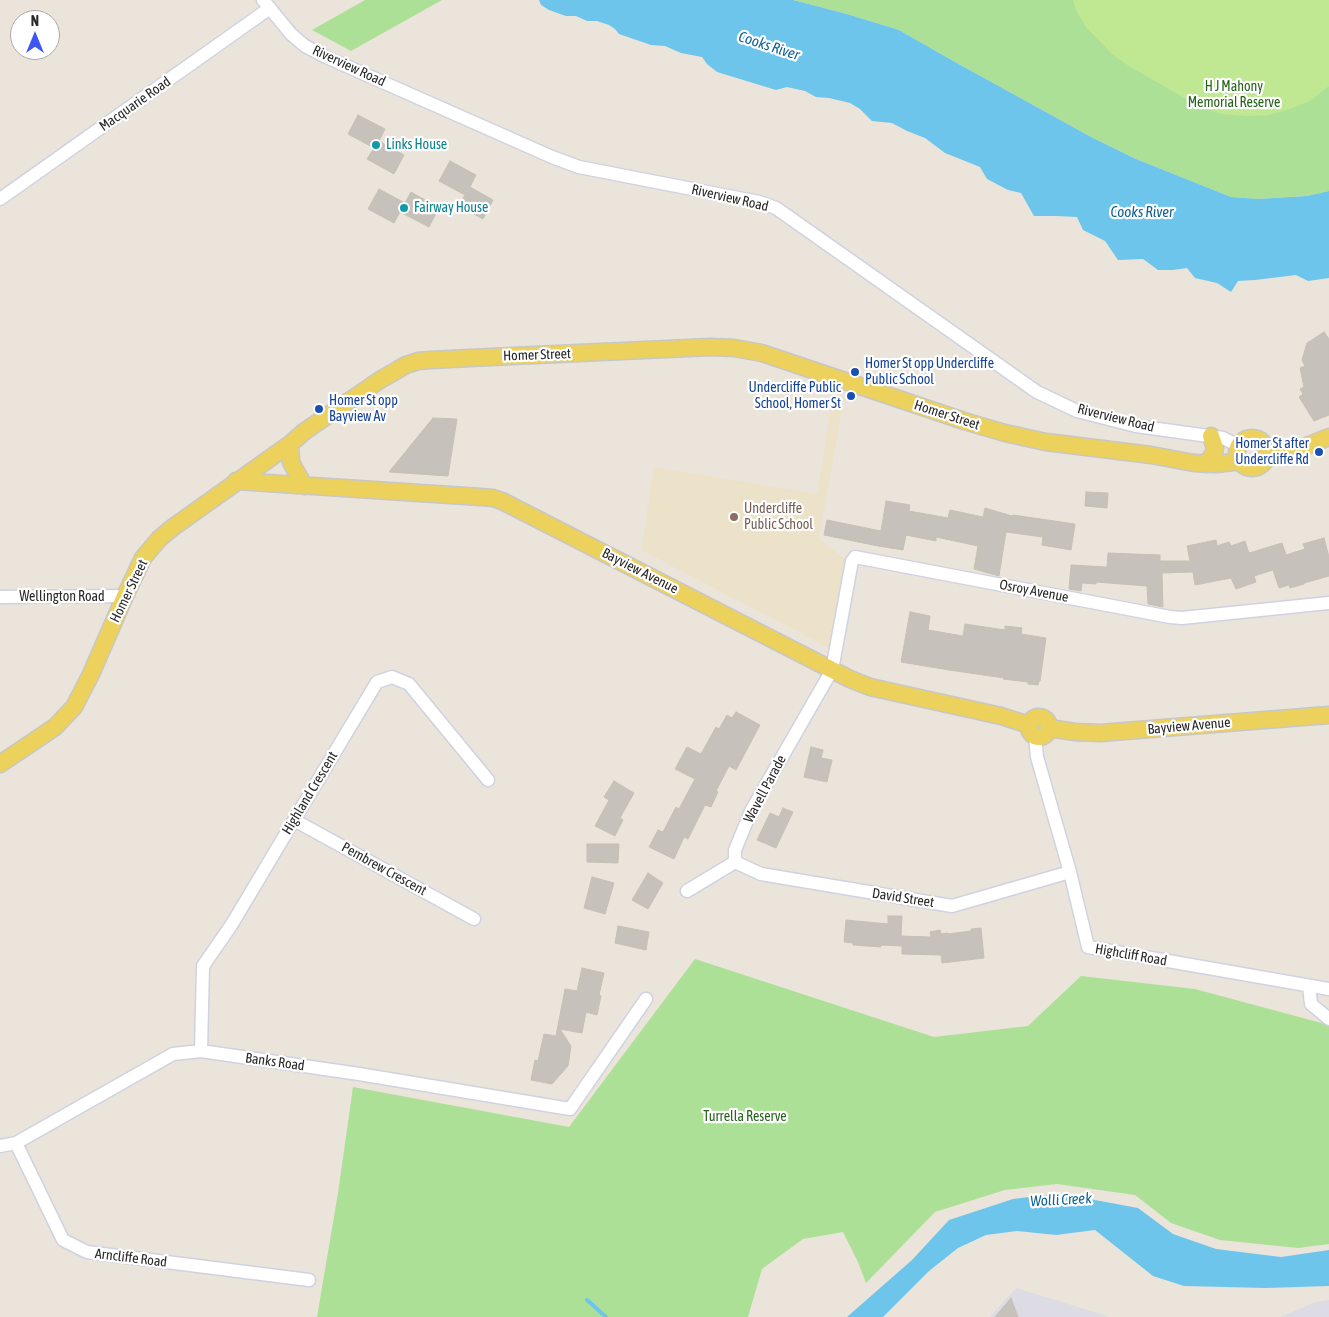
<!DOCTYPE html>
<html>
<head>
<meta charset="utf-8">
<style>
  body { margin:0 }
  #map { position:relative; width:1329px; height:1317px; overflow:hidden; background:#ebe4da; font-family:"Asap Condensed",sans-serif }
  canvas { display:block }
  .north { position:absolute; left:10px; top:10px; width:50px; height:50px; box-sizing:border-box; background:#fff; border:1px solid #a9a9a9; border-radius:50%; rotate:0deg; font-size:14px; font-weight:700; line-height:20px; text-align:center; color:#282828 }
  .north::after { content:''; display:block; margin:auto; width:18px; height:22px; background:#3c57f5; clip-path:polygon(50% 0,100% 100%,50% 72%,0 100%) }
</style>
</head>
<body>
<div id="map">
<canvas width="1329" height="1317"></canvas>
<div class="north">N</div>
</div>
<script>
const c = document.querySelector('canvas').getContext('2d');
c.lineJoin = 'round';
function fillPath(path, color) { c.fillStyle = color; c.fill(path, 'evenodd'); }
const shape = rows => new Path2D(rows.map(r => 'M' + r).join(''));
function trace(path, color, width, dash) { c.strokeStyle = color; c.lineWidth = width; c.lineCap = dash ? 'butt' : 'round'; c.setLineDash(dash || []); c.stroke(path); }
function write(font, color, halo, rows, align = 'center') {
  c.font = font + ' "Asap Condensed",sans-serif'; c.lineWidth = 4.5; c.setLineDash([]); c.textBaseline = 'middle'; c.strokeStyle = halo; c.fillStyle = color; for (const [text, x, y, turn = 0] of rows) {
    c.save(); c.translate(x, y); c.rotate((+turn || 0) * Math.PI / 180); c.textAlign = isNaN(turn) ? turn : align; if (halo) c.strokeText(text, 0, 0); c.fillText(text, 0, 0); c.restore();
  }
}
const industrial = shape([
  [1016,1288,1104,1315,1108,1317,990,1317],
  [1329,1300,1329,1317,1280,1317,1316,1302]
]);
const education = shape([
  [832,399,843,403,819,539,845,559,831,649,641,550,654,467,817,494]
]);
const green = shape([
  [365,0,442,0,351,51,312,30],
  [793,0,1329,0,1329,191,1307,196,1258,199,1231,197,1136,159,1093,138,955,62,899,30,847,14],
  [695,959,934,1037,1028,1026,1081,976,1195,989,1329,1025,1329,1244,1298,1248,1220,1240,1171,1223,1135,1195,1057,1184,1005,1190,935,1212,866,1283,858,1262,843,1232,803,1239,762,1269,748,1317,317,1317,338,1193,353,1087,569,1127]
]);
const pitch = shape([
  [1073,0,1329,0,1329,86,1310,101,1290,109,1269,115,1246,116,1222,114,1202,107,1183,97,1129,66,1112,54,1086,27,1077,12]
]);
const water = shape([
  [539,0,793,0,847,14,899,30,955,62,1093,138,1136,159,1231,197,1258,199,1307,196,1329,191,1329,278,1308,281,1296,275,1255,280,1238,281,1231,292,1217,283,1195,278,1187,268,1173,270,1158,270,1143,259,1118,260,1105,241,1083,230,1077,217,1056,216,1034,216,1021,193,1008,190,987,179,980,167,945,153,925,138,907,131,892,123,872,121,860,109,850,103,829,98,816,97,805,91,787,87,776,90,717,72,707,64,702,57,681,53,665,46,651,45,619,34,615,29,609,25,597,21,587,21,576,16,566,16,549,10,541,5],
  [1045,1195,1068,1195,1138,1208,1173,1234,1216,1249,1281,1257,1329,1250,1329,1286,1266,1288,1184,1286,1153,1276,1095,1230,1056,1235,1017,1231,986,1235,958,1248,929,1271,883,1317,847,1317,912,1260,949,1220,1013,1199]
]);
const stream = shape([
  [587,1300,606,1317]
]);
const building = shape([
  [358,115,385,129,379,141,404,155,394,174,367,159,374,148,348,134,358,115],
  [450,161,476,175,470,187,493,200,483,219,459,206,465,195,439,181,450,161],
  [379,189,405,203,411,192,439,208,429,227,400,212,394,223,368,209,379,189],
  [1324,332,1329,339,1329,415,1314,421,1299,397,1303,394,1300,389,1304,387,1300,368,1305,366,1302,360,1307,343,1324,332],
  [433,418,457,419,448,476,389,472,433,418],
  [1086,492,1108,493,1107,508,1085,506,1086,492],
  [886,501,910,505,909,511,948,518,950,510,983,517,985,508,1012,516,1013,515,1075,524,1071,550,1042,545,1043,537,1006,532,999,576,974,569,978,546,936,537,936,541,906,535,903,550,878,546,824,535,827,520,881,531,886,501],
  [1324,538,1329,557,1329,576,1304,583,1304,584,1290,588,1289,585,1279,588,1273,570,1254,576,1256,582,1236,589,1231,578,1195,585,1193,572,1162,573,1163,607,1148,604,1147,586,1096,582,1096,584,1082,583,1081,591,1069,589,1071,565,1107,567,1108,553,1160,555,1160,561,1190,561,1187,546,1216,540,1217,546,1229,542,1231,546,1245,541,1249,553,1282,543,1286,555,1305,549,1303,544,1324,538],
  [910,612,930,616,928,630,963,636,965,624,1005,630,1005,626,1022,628,1021,634,1046,638,1040,681,1039,681,1038,685,1028,684,1028,682,1003,679,1004,678,949,670,901,662,910,612],
  [736,712,760,725,736,770,729,766,716,791,718,792,711,807,705,805,688,839,684,837,674,859,649,847,658,830,663,832,676,807,679,809,695,779,675,769,687,747,701,754,716,727,719,729,727,715,732,718,736,712],
  [811,747,823,750,821,758,832,760,827,782,804,777,811,747],
  [614,781,634,793,620,818,623,820,615,836,595,826,609,800,604,797,614,781],
  [783,808,793,812,776,848,757,840,770,813,779,817,783,808],
  [587,844,619,844,618,863,587,862,587,844],
  [648,873,663,883,648,909,632,900,648,873],
  [592,877,614,883,605,914,584,908,592,877],
  [888,916,902,916,901,936,931,937,930,932,940,930,941,934,948,933,948,934,971,931,971,929,981,928,984,958,942,963,941,955,902,954,902,946,881,945,881,947,853,945,853,943,844,942,846,920,888,924,888,916],
  [618,926,649,932,646,950,615,943,618,926],
  [582,968,604,973,599,995,601,996,597,1015,586,1012,582,1033,560,1029,571,1046,568,1066,552,1084,531,1080,535,1060,538,1061,544,1034,556,1036,565,989,577,991,582,968],
  [1011,1298,1018,1317,995,1317,1011,1298]
]);
const minor = shape([
  [263,0,291,34,305,46,326,57,552,157,579,167,759,202,776,208,1037,392,1077,411,1136,426,1223,438,1239,446],
  [0,199,270,8],
  [0,597,125,596],
  [1035,737,1037,757,1070,872,1088,947,1329,989],
  [294,820,474,919],
  [735,862,761,874,952,906,1070,872],
  [687,891,735,862,735,850,751,811,832,670,852,561,855,557,1170,617,1182,618,1329,603],
  [1309,986,1311,1004,1329,1019],
  [201,1051,203,966,232,924,294,820,377,682,392,677,409,684,488,780],
  [16,1143,63,1240,87,1252,309,1280],
  [0,1146,16,1143,173,1054,201,1051,359,1074,570,1109,646,999]
]);
const major = shape([
  '1237 453a15 15 0 1 1 30 0a15 15 0 1 1-30 0Z',
  [290,444,291,462,304,486],
  [1267,450,1283,451,1299,449,1329,437],
  [1206,464,1214,453,1215,448,1211,436],
  [236,481,481,497,493,498,502,501,850,679,870,687,1001,716,1029,725],
  '1029 727a10 10 0 1 1 20 0a10 10 0 1 1-20 0Z',
  [1049,728,1075,732,1100,733,1329,715],
  [0,764,55,727,74,707,91,674,125,596,143,558,159,539,172,528,290,444,305,431,380,380,406,365,418,361,431,360,491,357,711,347,734,348,762,353,964,421,1005,433,1046,442,1151,455,1194,463,1216,464,1233,462,1239,460]
]);
const markers = [
  [376,145,5,"#0f9aa8"],
  [404,208,5,"#0f9aa8"],
  [855,372,5,"#1a4fb4"],
  [851,396,5,"#1a4fb4"],
  [319,409,5,"#1a4fb4"],
  [1319,452,5,"#1a4fb4"],
  [734,517,5,"#8d6e63"]
];
const streetNames = [
  ["Riverview Road",349,66,25],
  ["Macquarie Road",135,104,-35],
  ["Riverview Road",730,198,13],
  ["Homer Street",537,355,-2],
  ["Homer Street",947,415,18],
  ["Riverview Road",1116,418,14],
  ["Bayview Avenue",640,571,27],
  ["Homer Street",129,591,-64],
  ["Osroy Avenue",1034,591,11],
  ["Wellington Road",62,597],
  ["Bayview Avenue",1189,726,-5],
  ["Wavell Parade",765,789,-62],
  ["Highland Crescent",310,793,-59],
  ["Pembrew Crescent",384,869,29],
  ["David Street",903,898,9],
  ["Highcliff Road",1131,955,10],
  ["Banks Road",275,1062,8],
  ["Arncliffe Road",131,1258,7]
];
const parkNames = [
  ["H J Mahony",1234,87],
  ["Memorial Reserve",1234,103],
  ["Turrella Reserve",745,1117]
];
const cultureNames = [
  ["Links House",386,145],
  ["Fairway House",414,208]
];
const transitNames = [
  ["Homer St opp Undercliffe",865,364],
  ["Public School",865,380],
  ["Undercliffe Public",841,388,"right"],
  ["School, Homer St",841,404,"right"],
  ["Homer St opp",329,401],
  ["Bayview Av",329,417],
  ["Homer St after",1309,444,"right"],
  ["Undercliffe Rd",1309,460,"right"]
];
const educationNames = [
  ["Undercliffe",744,509],
  ["Public School",744,525]
];
const waterNames = [
  ["Cooks River",769,46,18],
  ["Cooks River",1142,212],
  ["Wolli Creek",1061,1200,-3]
];
fillPath(industrial, '#dddbe3');
fillPath(education, '#ece2c9');
fillPath(green, '#ade097');
fillPath(pitch, '#c0e893');
fillPath(water, '#6ec5eb');
trace(stream, '#6ec5eb', 4);
fillPath(building, '#c6c1ba');
trace(building, '#c6c0b4', 1);
trace(minor, '#cfd2e1', 15);
trace(major, '#c7c7c7', 19);
trace(minor, '#fff', 12);
trace(major, '#edd15d', 16);
for (const [x, y, r, color] of markers) { const dot = new Path2D(); dot.arc(x, y, r, 0, 2 * Math.PI); c.fillStyle = color; c.fill(dot); trace(dot, '#fff', 2); }
write('14px', '#282828', '#fff', streetNames);
write('14px', '#27631b', '#fff', parkNames);
write('14px', '#0d838f', '#fff', cultureNames, 'left');
write('14px', '#164399', '#fff', transitNames, 'left');
write('14px', '#785e54', '#fff', educationNames, 'left');
write('italic 15px', '#106295', '#fff', waterNames);
</script>
</body>
</html>
